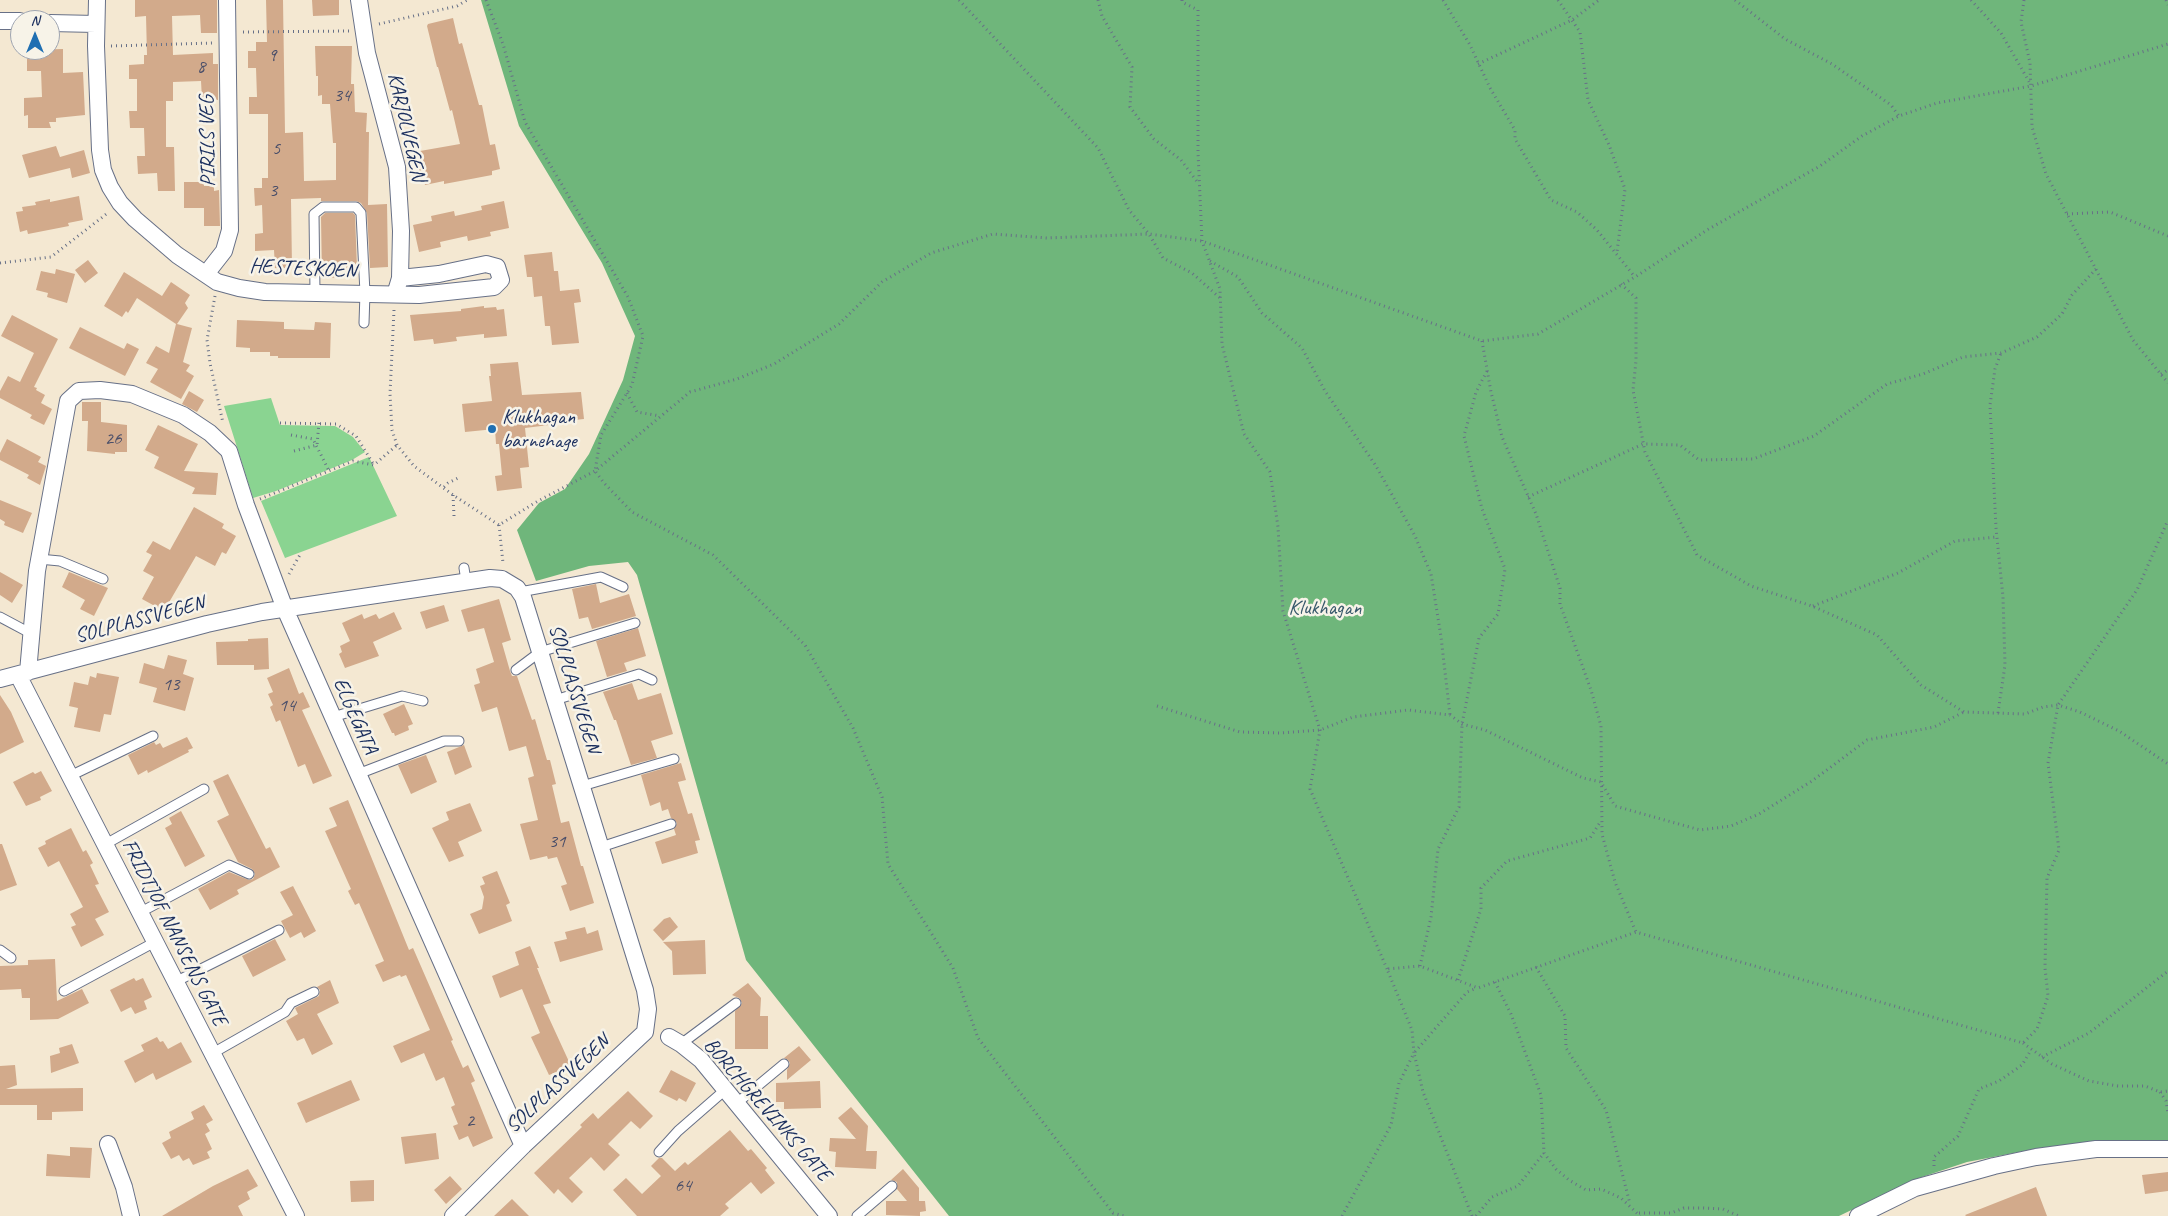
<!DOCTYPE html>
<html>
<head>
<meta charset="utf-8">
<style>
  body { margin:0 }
  #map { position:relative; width:2168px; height:1216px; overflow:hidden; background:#f4e8d2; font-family:Caveat,sans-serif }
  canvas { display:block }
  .north { position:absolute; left:10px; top:10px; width:50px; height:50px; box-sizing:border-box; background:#f7f3e8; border:1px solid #9fa5b1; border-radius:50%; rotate:0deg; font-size:14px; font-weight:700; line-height:20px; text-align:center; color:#1b2f5e }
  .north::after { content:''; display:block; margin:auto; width:18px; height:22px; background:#1f6fb2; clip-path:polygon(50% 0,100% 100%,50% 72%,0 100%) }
</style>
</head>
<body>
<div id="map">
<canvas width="2168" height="1216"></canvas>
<div class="north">N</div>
</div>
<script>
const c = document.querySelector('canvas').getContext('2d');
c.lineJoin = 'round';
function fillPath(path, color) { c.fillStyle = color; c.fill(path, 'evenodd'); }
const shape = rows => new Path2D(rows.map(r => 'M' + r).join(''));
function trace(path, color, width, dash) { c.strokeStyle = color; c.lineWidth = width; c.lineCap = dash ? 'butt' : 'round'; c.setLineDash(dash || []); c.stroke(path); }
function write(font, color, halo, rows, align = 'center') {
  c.font = font + ' Caveat,sans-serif'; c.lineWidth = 5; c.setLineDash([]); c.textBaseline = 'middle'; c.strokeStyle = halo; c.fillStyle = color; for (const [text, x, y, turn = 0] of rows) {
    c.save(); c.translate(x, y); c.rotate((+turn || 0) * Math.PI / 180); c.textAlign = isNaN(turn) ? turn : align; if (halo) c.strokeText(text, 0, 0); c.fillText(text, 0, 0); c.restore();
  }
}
const green = shape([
  [271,398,280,425,335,426,353,437,365,452,352,460,276,491,253,498,224,406],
  [369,457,397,516,285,558,261,501]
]);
const forest = shape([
  [481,0,2168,0,2168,1140,2103,1140,2040,1148,1967,1162,1916,1179,1839,1216,949,1216,746,960,637,575,628,562,589,566,536,581,517,530,539,503,565,489,589,454,623,380,635,336,602,263,519,126]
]);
const building = shape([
  [135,0,217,0,217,33,201,33,200,15,172,16,173,55,213,53,213,64,218,64,218,100,202,99,201,81,173,82,173,101,166,101,166,147,174,147,175,191,158,191,157,173,138,174,137,156,145,156,144,128,130,128,129,111,137,111,137,79,129,79,129,65,144,64,144,55,147,55,146,16,135,17],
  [266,0,283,0,285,133,303,132,304,181,336,180,336,143,333,143,330,104,322,104,322,95,318,96,318,76,316,76,315,46,352,46,351,84,354,84,355,112,367,113,366,132,369,132,368,205,387,204,388,267,370,268,367,213,361,203,356,201,321,201,321,198,291,199,292,268,275,268,274,250,255,251,255,234,263,233,262,205,255,206,254,188,262,188,262,178,268,178,268,114,249,114,249,97,257,97,256,68,248,68,248,51,256,51,256,42,267,42],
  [312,0,339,0,339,15,313,16],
  [453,18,459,44,462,43,479,105,482,105,490,145,495,144,500,169,492,171,492,175,471,179,444,184,444,181,425,185,424,181,416,183,411,157,420,155,420,151,460,144,452,110,450,111,438,67,437,67,427,26,428,24],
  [63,49,63,73,83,72,85,115,56,118,56,122,49,122,51,128,28,128,28,115,24,116,24,98,42,97,41,71,27,71,27,50],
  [56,146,60,157,84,150,90,173,72,178,70,168,29,178,22,155],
  [184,182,204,182,204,186,214,186,214,191,219,190,220,226,204,226,204,208,184,208],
  [79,196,83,220,68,223,69,226,28,234,27,230,20,232,16,212,23,211,22,207,36,205,35,202,50,199,50,202],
  [504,201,509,228,490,232,491,236,468,241,467,236,440,242,441,247,419,252,413,225,432,221,431,216,454,211,455,216,482,210,481,206],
  [325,213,353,213,355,215,357,268,354,268,355,277,322,278,321,217],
  [552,252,554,271,558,271,560,291,579,289,581,302,574,303,579,343,552,345,550,326,545,326,542,296,534,297,532,277,527,277,524,255],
  [88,260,98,273,85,283,75,270],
  [56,269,75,274,67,303,47,297,48,293,36,290,41,271,55,274],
  [124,272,162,296,171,282,190,295,185,303,188,308,177,324,192,328,183,362,190,365,186,371,194,376,181,399,150,382,158,369,146,363,156,346,169,353,176,324,137,298,128,313,126,311,122,317,104,306],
  [484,306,484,308,496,307,497,310,504,309,507,336,484,338,484,334,456,337,457,341,434,344,433,339,414,341,410,315,461,311,461,309],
  [12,315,58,339,34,387,37,388,36,390,45,395,41,403,52,409,44,425,30,418,32,415,0,398,0,391,8,376,20,382,34,353,1,336],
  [237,320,284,322,284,329,314,330,315,322,331,323,330,358,278,358,278,356,270,356,270,352,250,352,250,348,236,347],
  [80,327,124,349,127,343,139,349,125,376,69,348],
  [518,362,522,395,581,392,584,419,565,421,565,423,525,428,529,467,520,468,522,488,497,491,495,476,502,475,499,444,496,444,495,429,465,432,462,404,492,401,489,376,491,376,490,364],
  [189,391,204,400,197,412,182,404],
  [82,402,101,402,101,422,127,425,127,452,115,452,115,454,87,451,88,421,82,421],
  [158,425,198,444,184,471,218,473,216,495,192,494,195,488,154,468,159,457,145,450],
  [7,439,41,457,38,462,46,466,40,485,27,478,29,475,0,460,0,453],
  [0,500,32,513,23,533,4,525,5,522,0,519],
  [194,507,224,524,222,528,236,536,226,554,222,552,215,566,196,556,164,611,142,599,154,577,143,571,152,555,146,552,153,541,170,550],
  [0,572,23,585,12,603,0,595],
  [69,572,108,588,94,616,80,609,85,600,62,587],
  [596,584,600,603,629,594,636,616,592,629,588,617,579,619,572,589],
  [499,599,511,640,502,643,510,671,512,676,517,676,532,720,535,719,547,760,550,760,556,784,552,785,561,823,569,821,581,866,583,866,594,903,570,911,561,886,567,884,557,857,548,859,547,856,530,860,520,824,538,820,528,778,534,776,526,746,509,751,497,707,482,712,474,685,480,683,476,669,494,662,484,628,468,632,461,610],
  [444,605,449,621,426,629,420,612],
  [394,612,402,629,373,642,379,656,345,668,339,654,342,652,340,646,350,641,342,623,362,614,364,619,376,614,379,619],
  [638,628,646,656,624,663,627,671,607,677,596,641],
  [268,638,269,669,254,670,254,665,217,665,216,642,248,641,248,639],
  [168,655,187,660,183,674,194,678,185,711,153,702,157,688,139,683,144,663,164,669],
  [289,668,299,694,303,692,310,707,302,710,332,776,313,784,305,764,298,767,280,720,276,722,270,707,273,705,268,694,273,692,267,678],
  [97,673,119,677,111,715,104,714,100,732,74,727,78,708,69,706,74,682,88,685,90,676,96,678],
  [632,683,638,700,661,693,673,734,651,741,657,758,631,765,616,720,614,720,603,692],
  [0,695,11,712,24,742,0,754],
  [404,704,413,724,408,726,409,730,395,736,394,733,392,733,383,714],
  [187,737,193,748,188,750,189,752,148,773,147,770,138,775,128,755,154,742,156,745,160,743,163,748],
  [464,745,472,767,455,775,447,752],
  [426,755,437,782,411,794,398,765],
  [681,763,686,780,678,782,688,814,692,813,700,840,695,841,698,853,662,864,655,842,676,835,674,829,677,823,671,818,668,809,662,811,660,802,650,806,641,775],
  [41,771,52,791,40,797,41,800,26,806,13,782,33,772,35,774],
  [228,774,266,849,270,847,280,867,237,890,239,894,210,910,198,889,229,872,249,880,253,879,255,874,252,869,238,862,217,821,229,815,213,781],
  [348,800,409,950,413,948,453,1040,451,1041,463,1068,468,1065,475,1081,471,1083,493,1138,473,1147,468,1136,459,1140,453,1126,458,1124,451,1107,455,1105,444,1077,436,1081,424,1053,401,1063,393,1046,430,1030,406,975,401,977,400,975,383,982,375,965,384,961,359,903,355,905,348,891,351,889,325,831,337,826,329,808],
  [470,803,482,831,458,842,464,856,449,862,432,828,449,820,446,812],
  [181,811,205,856,185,867,165,828,172,824,169,818],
  [71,828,83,852,86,850,93,863,90,865,99,884,95,885,109,912,95,919,104,935,81,947,71,927,76,925,70,914,83,907,59,861,48,867,38,848,46,844,45,841],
  [0,844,2,844,17,885,0,891],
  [497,871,510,903,506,905,512,921,479,934,470,914,482,909,484,897,480,886,485,884,482,877],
  [293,886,316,931,304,938,301,932,290,938,281,921,293,915,280,892],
  [670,917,678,927,663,941,653,930,664,919],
  [585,927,587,934,598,930,603,950,560,962,554,942,567,939,565,932],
  [275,939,286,960,253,977,242,956],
  [705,940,706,974,673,975,672,951,663,942],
  [530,946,539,968,537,968,551,1003,543,1005,571,1066,549,1075,531,1037,540,1033,522,989,500,998,492,976,519,965,515,952],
  [55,959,57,1001,82,989,89,1003,58,1019,30,1020,30,998,22,998,21,989,0,990,0,966,28,965,28,960],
  [134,978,136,981,143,978,152,997,144,1001,147,1009,135,1014,131,1007,121,1012,110,990],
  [330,980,339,1003,317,1014,333,1044,312,1055,304,1038,297,1041,286,1021,298,1014,295,1008,319,996,320,990,317,987],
  [748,983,761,998,760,1016,768,1016,768,1049,735,1049,735,1011,742,1003,739,998,732,995],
  [157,1037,160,1042,163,1041,168,1049,181,1042,192,1062,156,1080,153,1073,135,1083,124,1061,144,1051,141,1045],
  [72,1044,79,1063,51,1073,50,1056,60,1053,59,1048],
  [799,1046,811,1060,787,1080,787,1070,790,1063,788,1060,784,1058],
  [15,1065,17,1085,6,1089,83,1088,83,1111,52,1112,52,1120,37,1120,37,1105,0,1105,0,1066],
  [671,1070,696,1083,686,1102,679,1098,677,1101,659,1092],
  [351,1080,360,1100,306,1123,297,1103],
  [820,1081,821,1108,784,1109,784,1102,776,1102,776,1083],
  [628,1091,653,1116,640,1129,631,1121,608,1144,620,1155,604,1171,591,1157,569,1178,583,1192,572,1203,558,1189,554,1194,534,1173,582,1127,580,1125,593,1113,598,1119],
  [204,1105,213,1120,206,1124,210,1131,205,1134,212,1149,207,1152,210,1158,193,1165,189,1158,183,1161,179,1155,171,1159,162,1143,171,1138,169,1132,194,1119,191,1112],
  [851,1107,868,1126,866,1151,877,1151,876,1169,835,1167,836,1152,829,1151,830,1138,856,1139,838,1118],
  [730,1130,748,1151,751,1149,767,1168,765,1170,775,1183,761,1194,751,1182,725,1204,729,1208,720,1216,637,1216,613,1190,626,1178,642,1194,661,1176,651,1166,659,1158,662,1158,675,1171,685,1162,688,1165],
  [436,1133,439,1159,405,1164,401,1137],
  [70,1147,92,1148,90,1178,46,1176,47,1154,70,1156],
  [248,1169,258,1186,247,1192,250,1199,238,1206,243,1216,162,1216,213,1186],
  [903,1169,919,1188,919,1201,925,1201,926,1211,920,1212,920,1216,886,1215,886,1201,907,1201,897,1189,897,1182,891,1180],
  [2168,1172,2168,1191,2145,1194,2142,1175],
  [450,1176,462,1189,446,1204,434,1190],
  [374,1180,374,1201,351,1202,350,1181],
  [2036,1187,2047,1216,1966,1216,1965,1215],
  [512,1199,529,1216,494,1216]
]);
const path = shape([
  [486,0,503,44,525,122,628,297,643,336,632,385,601,435,595,471,604,483,632,512,713,555,805,645,853,728,882,797,888,864,953,968,978,1038,1113,1213,1124,1216],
  [959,0,1098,148,1129,210,1149,234,1163,258,1192,273,1220,298],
  [1098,0,1102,16,1132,67,1130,107,1154,139,1181,160,1198,183],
  [1182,0,1182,2,1198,10,1198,152,1202,241,1220,289,1222,344,1244,434,1270,472,1278,527,1283,611,1320,730,1310,789,1387,969],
  [1443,0,1470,45,1490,88,1515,130,1515,139,1551,200,1577,212,1597,230,1635,277],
  [1558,0,1580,32,1588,100,1609,145,1625,189,1617,252],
  [1735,0,1785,39,1832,64,1891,105,1899,116],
  [1971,0,2001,33,2031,85],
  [2024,0,2021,22,2030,63,2032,127,2046,174,2133,340,2168,383],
  [2166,0,2168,5],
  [379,24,457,6,467,0],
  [243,32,349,31],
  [111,46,213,43],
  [1478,64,1572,20,1599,0],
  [2067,214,2110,212,2168,236],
  [1210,261,1238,277,1262,313,1302,348,1325,391,1376,466,1415,536,1431,574,1441,637,1450,715],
  [0,263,51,257,109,212],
  [1621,284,1636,298,1636,361,1633,390,1645,452,1697,555,1751,586,1812,606,1877,635,1921,685,1964,712,2025,714,2043,707,2058,705,2080,712,2119,731,2168,764],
  [215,296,207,340,210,363,223,423],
  [394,310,390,394,392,430,397,445,414,466,453,495,499,525,538,501,595,471,690,392,737,379,774,364,839,324,882,282,931,253,993,234,1047,238,1149,234,1202,241,1482,341,1538,334,1635,277,1707,230,1820,166,1862,136,1899,116,1937,103,2031,86,2168,44],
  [1482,341,1491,392,1502,437,1536,514,1560,588,1560,604,1591,690,1601,726,1602,834,1615,882,1636,932],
  [2161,374,2168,370],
  [627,393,637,412,660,416],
  [280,423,336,424,356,436,374,465],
  [291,435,313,439,329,471],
  [294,451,317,445,319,422],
  [444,487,448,483,458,478],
  [453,495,454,516],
  [1528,497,1643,444,1680,445,1699,460,1753,459,1814,436,1887,384,1923,374,1963,357,2001,353,2037,337,2062,314,2072,295,2096,269],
  [260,499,353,461,374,465,397,445],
  [499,525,503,563],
  [289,574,301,553],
  [1813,606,1898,573,1955,541,1997,537],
  [1157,706,1240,732,1280,733,1320,730,1353,717,1408,710,1450,715,1462,724,1485,730,1583,778,1601,782,1615,806,1700,830,1731,826,1759,814,1812,781,1867,740,1934,727,1964,712],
  [1998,713,2005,665,2003,597,1996,528,1990,405,1995,369,2001,353],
  [1420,966,1431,917,1438,849,1459,807,1462,724,1479,638,1498,614,1505,569,1482,509,1464,436,1476,392,1487,371],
  [1536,967,1565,1016,1566,1048,1606,1110,1630,1204],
  [1458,980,1481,909,1481,888,1507,861,1590,838,1601,821],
  [1495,982,1511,1014,1541,1095,1544,1153,1556,1169,1569,1180,1586,1190,1601,1189,1621,1198,1640,1216],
  [2023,1043,2052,1064,2089,1081,2118,1086,2145,1086,2160,1092,2168,1091],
  [2042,1057,2089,1033,2168,971],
  [2160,1092,2166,1101,2168,1114],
  [1934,1166,1934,1157,1958,1136,1979,1089,1999,1081,2022,1065,2031,1050],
  [1639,1213,1671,1213,1684,1208,1704,1208,1723,1209,1739,1216],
  [1342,1216,1391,1125,1399,1083,1414,1053,1412,1030,1387,969,1420,966,1478,988,1636,932,2023,1043,2037,1029,2048,996,2045,968,2047,878,2059,850,2048,763,2058,705,2137,590,2168,520],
  [1472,1216,1423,1092,1414,1053,1467,992,1477,988],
  [1476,1216,1492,1197,1518,1186,1544,1153]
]);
const service = shape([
  [315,293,314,214,323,207,356,207,361,213,365,293,364,323],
  [39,559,60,561,103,579],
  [464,568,466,581],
  [520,592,601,577,623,587],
  [0,617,30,633],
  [516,670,540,652,635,623],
  [555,700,639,674,652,680],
  [333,717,402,696,423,701],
  [358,774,444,741,459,741],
  [70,776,153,736],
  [582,786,674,759],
  [104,845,204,789],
  [601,847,671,824],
  [139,913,229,865,249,874],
  [0,950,11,958],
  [175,982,279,930],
  [64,991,155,942],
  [681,1044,736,1003],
  [213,1053,285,1012,291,1003,314,992],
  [737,1103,784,1064],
  [659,1152,678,1131,725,1090],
  [857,1216,892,1186]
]);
const minor = shape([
  [97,0,96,46,100,150,103,170,110,187,120,203,135,219,177,255,217,282,239,288,265,292,419,295,494,287,501,280,497,267,486,264,439,274,400,278],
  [359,0,367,53,397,167,401,231,400,278,397,288],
  [0,21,20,21],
  [50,23,96,24],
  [206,274,224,251,230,230,227,0],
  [28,672,37,571,68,401,79,391,100,390,132,394,183,415,210,433,229,451,246,505,285,609,523,1146],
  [18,675,296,1216],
  [0,679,207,624,262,612,490,578,502,579,517,588,523,597,645,990,648,1009,645,1032,523,1146,453,1216],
  [669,1037,681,1044,701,1060,829,1216],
  [108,1144,124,1187,131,1216],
  [1858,1216,1915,1188,1994,1166,2036,1157,2096,1149,2168,1149]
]);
const markers = [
  [492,429,5,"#1f6fb2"]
];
const numberNames = [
  ["9",272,56],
  ["8",201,67],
  ["34",342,96],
  ["5",276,149],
  ["3",273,191],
  ["26",113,439],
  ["13",171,685],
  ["14",287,706],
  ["31",557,842],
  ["2",470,1121],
  ["64",683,1186]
];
const streetNames = [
  ["KARJOLVEGEN",406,127,77],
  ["PIRILS VEG",208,141,-91],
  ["HESTESKOEN",303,269,3],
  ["SOLPLASSVEGEN",140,620,-15],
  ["SOLPLASSVEGEN",574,689,73],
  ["ELGEGATA",355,716,66],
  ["FRIDTJOF NANSENS GATE",174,933,63],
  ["SOLPLASSVEGEN",558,1084,-43],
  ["BORCHGREVINKS GATE",767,1110,49]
];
const poiNames = [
  ["Klukhagan",502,417],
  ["barnehage",502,441]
];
const parkNames = [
  ["Klukhagan",1325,608]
];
fillPath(green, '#8ad491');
fillPath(forest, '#6fb67b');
fillPath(building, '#d2aa8b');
trace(service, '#677087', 11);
trace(minor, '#677087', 18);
trace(path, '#677087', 3, [1, 4]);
trace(service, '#fff', 9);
trace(minor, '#fff', 16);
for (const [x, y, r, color] of markers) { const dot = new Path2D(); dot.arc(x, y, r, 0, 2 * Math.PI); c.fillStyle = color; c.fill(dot); trace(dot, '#f7f3e8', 2); }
write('19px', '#494e69', null, numberNames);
write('21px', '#1b2f5e', '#f7f3e8', streetNames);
write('21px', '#1b2f5e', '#f7f3e8', poiNames, 'left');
write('21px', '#37586b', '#f7f3e8', parkNames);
</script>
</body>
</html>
